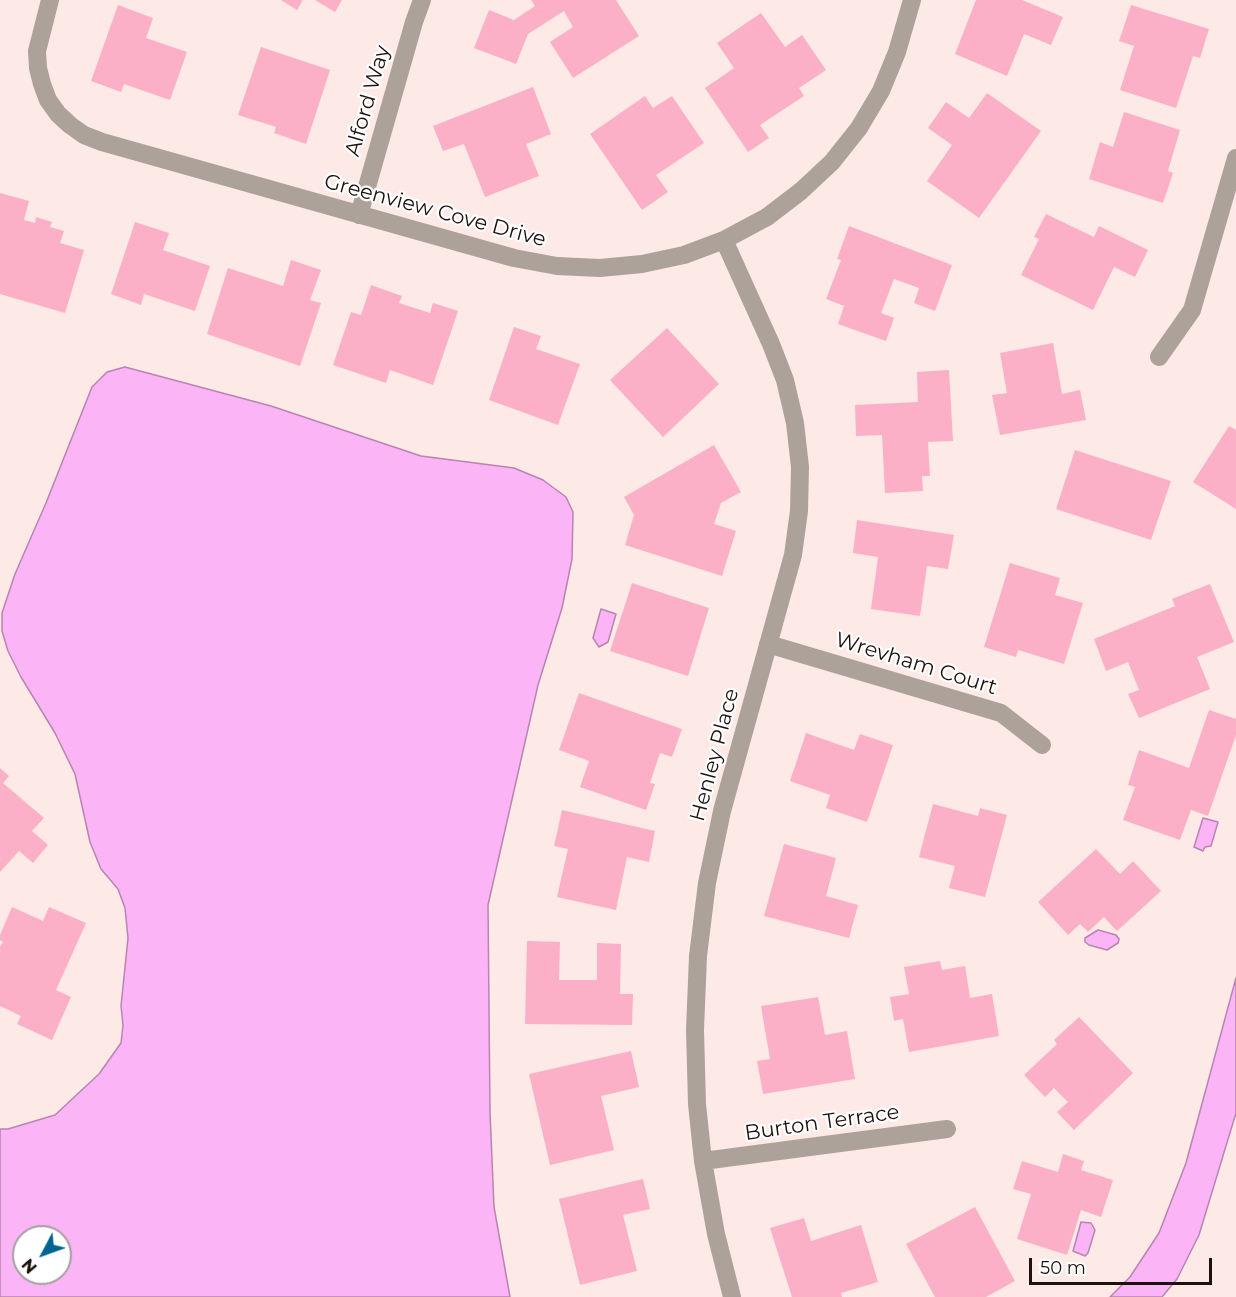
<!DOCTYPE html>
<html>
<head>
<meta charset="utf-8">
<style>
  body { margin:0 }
  #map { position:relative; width:1236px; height:1297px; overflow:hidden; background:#fde9e6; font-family:Montserrat,sans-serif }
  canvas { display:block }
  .north { position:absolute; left:12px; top:1225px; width:60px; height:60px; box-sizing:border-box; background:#fff; border:2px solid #a5a09f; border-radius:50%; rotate:229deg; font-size:16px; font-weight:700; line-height:24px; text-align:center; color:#1d1210 }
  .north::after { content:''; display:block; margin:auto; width:21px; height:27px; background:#006493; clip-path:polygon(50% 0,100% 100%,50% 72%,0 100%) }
  .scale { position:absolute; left:1029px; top:1258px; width:183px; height:27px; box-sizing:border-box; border:3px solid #1d1210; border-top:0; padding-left:8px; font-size:18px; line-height:21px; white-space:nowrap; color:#1d1210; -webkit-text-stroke:4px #fff; paint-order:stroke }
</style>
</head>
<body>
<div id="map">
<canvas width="1236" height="1297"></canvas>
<div class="north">N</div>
<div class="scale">50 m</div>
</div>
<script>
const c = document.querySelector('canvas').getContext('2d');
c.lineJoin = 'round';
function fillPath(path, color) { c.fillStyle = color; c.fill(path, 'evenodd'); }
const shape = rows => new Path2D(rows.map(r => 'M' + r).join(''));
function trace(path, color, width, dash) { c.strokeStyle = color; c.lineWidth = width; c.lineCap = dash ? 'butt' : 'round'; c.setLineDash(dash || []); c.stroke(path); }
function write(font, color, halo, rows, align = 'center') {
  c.font = font + ' Montserrat,sans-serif'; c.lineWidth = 4.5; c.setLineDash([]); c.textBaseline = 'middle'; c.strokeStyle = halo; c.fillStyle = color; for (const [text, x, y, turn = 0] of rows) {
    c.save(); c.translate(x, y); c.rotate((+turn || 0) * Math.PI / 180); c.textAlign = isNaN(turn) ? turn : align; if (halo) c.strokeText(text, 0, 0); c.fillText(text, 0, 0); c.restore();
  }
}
const water = shape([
  [125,367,271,406,421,456,514,468,543,480,566,497,573,512,572,559,562,608,538,685,488,905,490,1112,494,1207,510,1297,0,1297,0,1129,8,1129,55,1115,99,1074,121,1043,123,1025,121,1006,128,938,125,908,118,889,101,869,90,842,75,774,55,733,21,677,8,651,2,631,2,613,15,574,46,503,92,387,107,372,125,367],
  [24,1237,60,1237,60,1273,24,1273,24,1237],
  [601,609,616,614,608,642,599,647,593,638,601,609],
  [1203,818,1218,822,1211,846,1205,847,1203,851,1194,847,1203,818],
  [1098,930,1116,935,1119,939,1118,943,1107,950,1089,945,1085,942,1085,938,1098,930],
  [1236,978,1236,1113,1199,1235,1177,1279,1162,1297,1110,1297,1130,1277,1159,1233,1186,1163,1236,978],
  [1081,1222,1091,1223,1095,1230,1088,1253,1085,1256,1073,1251,1081,1222]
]);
const building = shape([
  [281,0,303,0,297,10],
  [315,0,342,0,335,12],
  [531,0,616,0,639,36,573,78,550,42,573,27,564,11,528,34,516,64,474,48,489,10,514,20,535,6],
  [976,0,1022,0,1063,17,1051,45,1024,34,1007,76,955,54],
  [118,5,153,18,146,38,187,52,170,100,124,84,121,92,91,81],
  [1131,5,1209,29,1200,58,1193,56,1176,108,1120,90,1134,46,1119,41],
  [761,13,785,47,802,35,826,70,799,88,804,96,760,125,769,138,748,152,705,88,734,68,717,43],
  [261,47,330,70,306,144,274,133,276,127,238,115],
  [533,87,551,134,526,144,539,176,485,197,464,144,443,151,433,126],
  [987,93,1041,131,979,218,927,181,952,145,928,128,946,102,969,118],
  [645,96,653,108,672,96,704,143,656,175,668,192,642,210,590,134],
  [1124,112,1180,130,1168,171,1173,173,1163,203,1089,179,1100,142,1113,147],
  [0,193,29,201,24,220,35,223,36,217,52,222,50,227,64,231,60,243,84,250,65,313,0,294],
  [1046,214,1094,237,1099,226,1148,250,1135,277,1114,267,1093,310,1021,275,1039,239,1034,237],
  [135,222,169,233,163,250,210,266,195,311,144,294,141,305,111,294],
  [849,226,952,265,935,311,914,303,919,288,894,279,881,313,894,318,886,341,838,324,844,306,826,299,841,260,837,259],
  [291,260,321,270,310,300,321,303,300,366,207,334,228,268,283,286],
  [371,285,402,296,399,303,430,313,433,303,458,311,433,385,390,370,386,383,333,365,351,312,361,315],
  [514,327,541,336,536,349,580,364,558,425,489,400],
  [667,328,719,384,663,437,610,380],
  [1053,343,1062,394,1080,390,1086,420,1000,435,992,395,1007,393,1000,353],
  [949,370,953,441,928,442,930,476,922,476,923,491,885,493,882,435,856,436,855,405,918,402,917,372],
  [1229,426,1236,430,1236,509,1193,482],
  [714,445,741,492,721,503,714,524,736,531,722,576,625,545,634,515,624,497],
  [1075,450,1171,481,1151,540,1056,509],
  [857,520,954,535,948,569,927,566,920,616,871,609,878,557,853,553],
  [1010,563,1060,578,1055,595,1083,603,1064,664,1018,650,1016,657,984,647],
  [632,583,709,608,688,676,610,651],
  [1210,584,1234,642,1197,657,1210,689,1139,718,1128,694,1139,690,1128,662,1106,671,1094,639,1175,606,1172,599],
  [579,693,682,729,672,757,660,753,650,783,655,784,646,810,580,787,589,761,559,750],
  [1209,710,1236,719,1236,735,1208,816,1191,810,1180,840,1123,820,1135,787,1128,785,1139,750,1189,768],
  [806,733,854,750,860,734,893,745,867,822,826,808,830,795,790,781],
  [0,768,9,776,3,783,44,818,32,831,48,845,33,863,19,851,0,872],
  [933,804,978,816,980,808,1007,815,985,897,949,888,955,866,919,857],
  [562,810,655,831,649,862,627,857,616,910,557,897,568,849,554,846],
  [784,844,836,858,826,896,858,905,849,938,764,916],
  [1096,849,1120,874,1133,861,1161,891,1117,931,1104,917,1088,932,1080,924,1068,935,1038,902],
  [12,907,43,921,49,907,86,923,56,990,71,997,52,1040,17,1024,21,1016,0,1006,0,947,3,942,0,940,0,935],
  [527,941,560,942,559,980,597,980,597,943,621,944,620,994,633,994,632,1025,525,1024],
  [940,961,942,970,965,966,970,998,992,994,999,1036,909,1052,903,1019,894,1021,890,997,909,994,904,967],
  [818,997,825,1035,847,1031,855,1079,763,1094,757,1061,770,1059,761,1006],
  [1079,1017,1133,1073,1074,1130,1057,1112,1068,1102,1054,1088,1045,1097,1024,1075,1057,1044,1054,1040],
  [631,1051,639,1087,601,1096,614,1150,550,1165,529,1074],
  [1063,1154,1084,1161,1081,1170,1113,1180,1101,1217,1081,1210,1067,1255,1017,1239,1031,1194,1013,1189,1022,1161,1058,1172],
  [643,1179,650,1209,623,1215,637,1271,580,1285,559,1199],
  [975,1207,1015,1281,986,1297,935,1297,906,1244],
  [804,1218,811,1241,861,1225,878,1282,841,1293,842,1297,792,1297,770,1228]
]);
const street = shape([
  [50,0,37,51,38,68,42,84,48,100,58,114,70,125,84,135,102,142,514,258,557,266,600,268,642,264,684,255,724,240,767,217,801,191,832,162,859,128,881,91,897,52,912,0],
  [359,215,414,22,422,0],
  [724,240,771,344,785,380,795,423,800,467,799,511,793,555,722,811,707,883,698,956,695,1030,697,1104,703,1161,716,1234,732,1297],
  [1159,357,1192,310,1236,158],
  [768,644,1001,713,1042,745],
  [703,1161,947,1129]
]);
const streetNames = [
  ["Alford Way",368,101,-74],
  ["Greenview Cove Drive",435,211,15],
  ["Wrevham Court",916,664,17],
  ["Henley Place",715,755,-75],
  ["Burton Terrace",822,1123,-8]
];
fillPath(water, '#fbb5f6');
trace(water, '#b884b1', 1.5);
fillPath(building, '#fcb0c8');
trace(street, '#ada29a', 18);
write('21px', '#1d1210', '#fff', streetNames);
</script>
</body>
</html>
